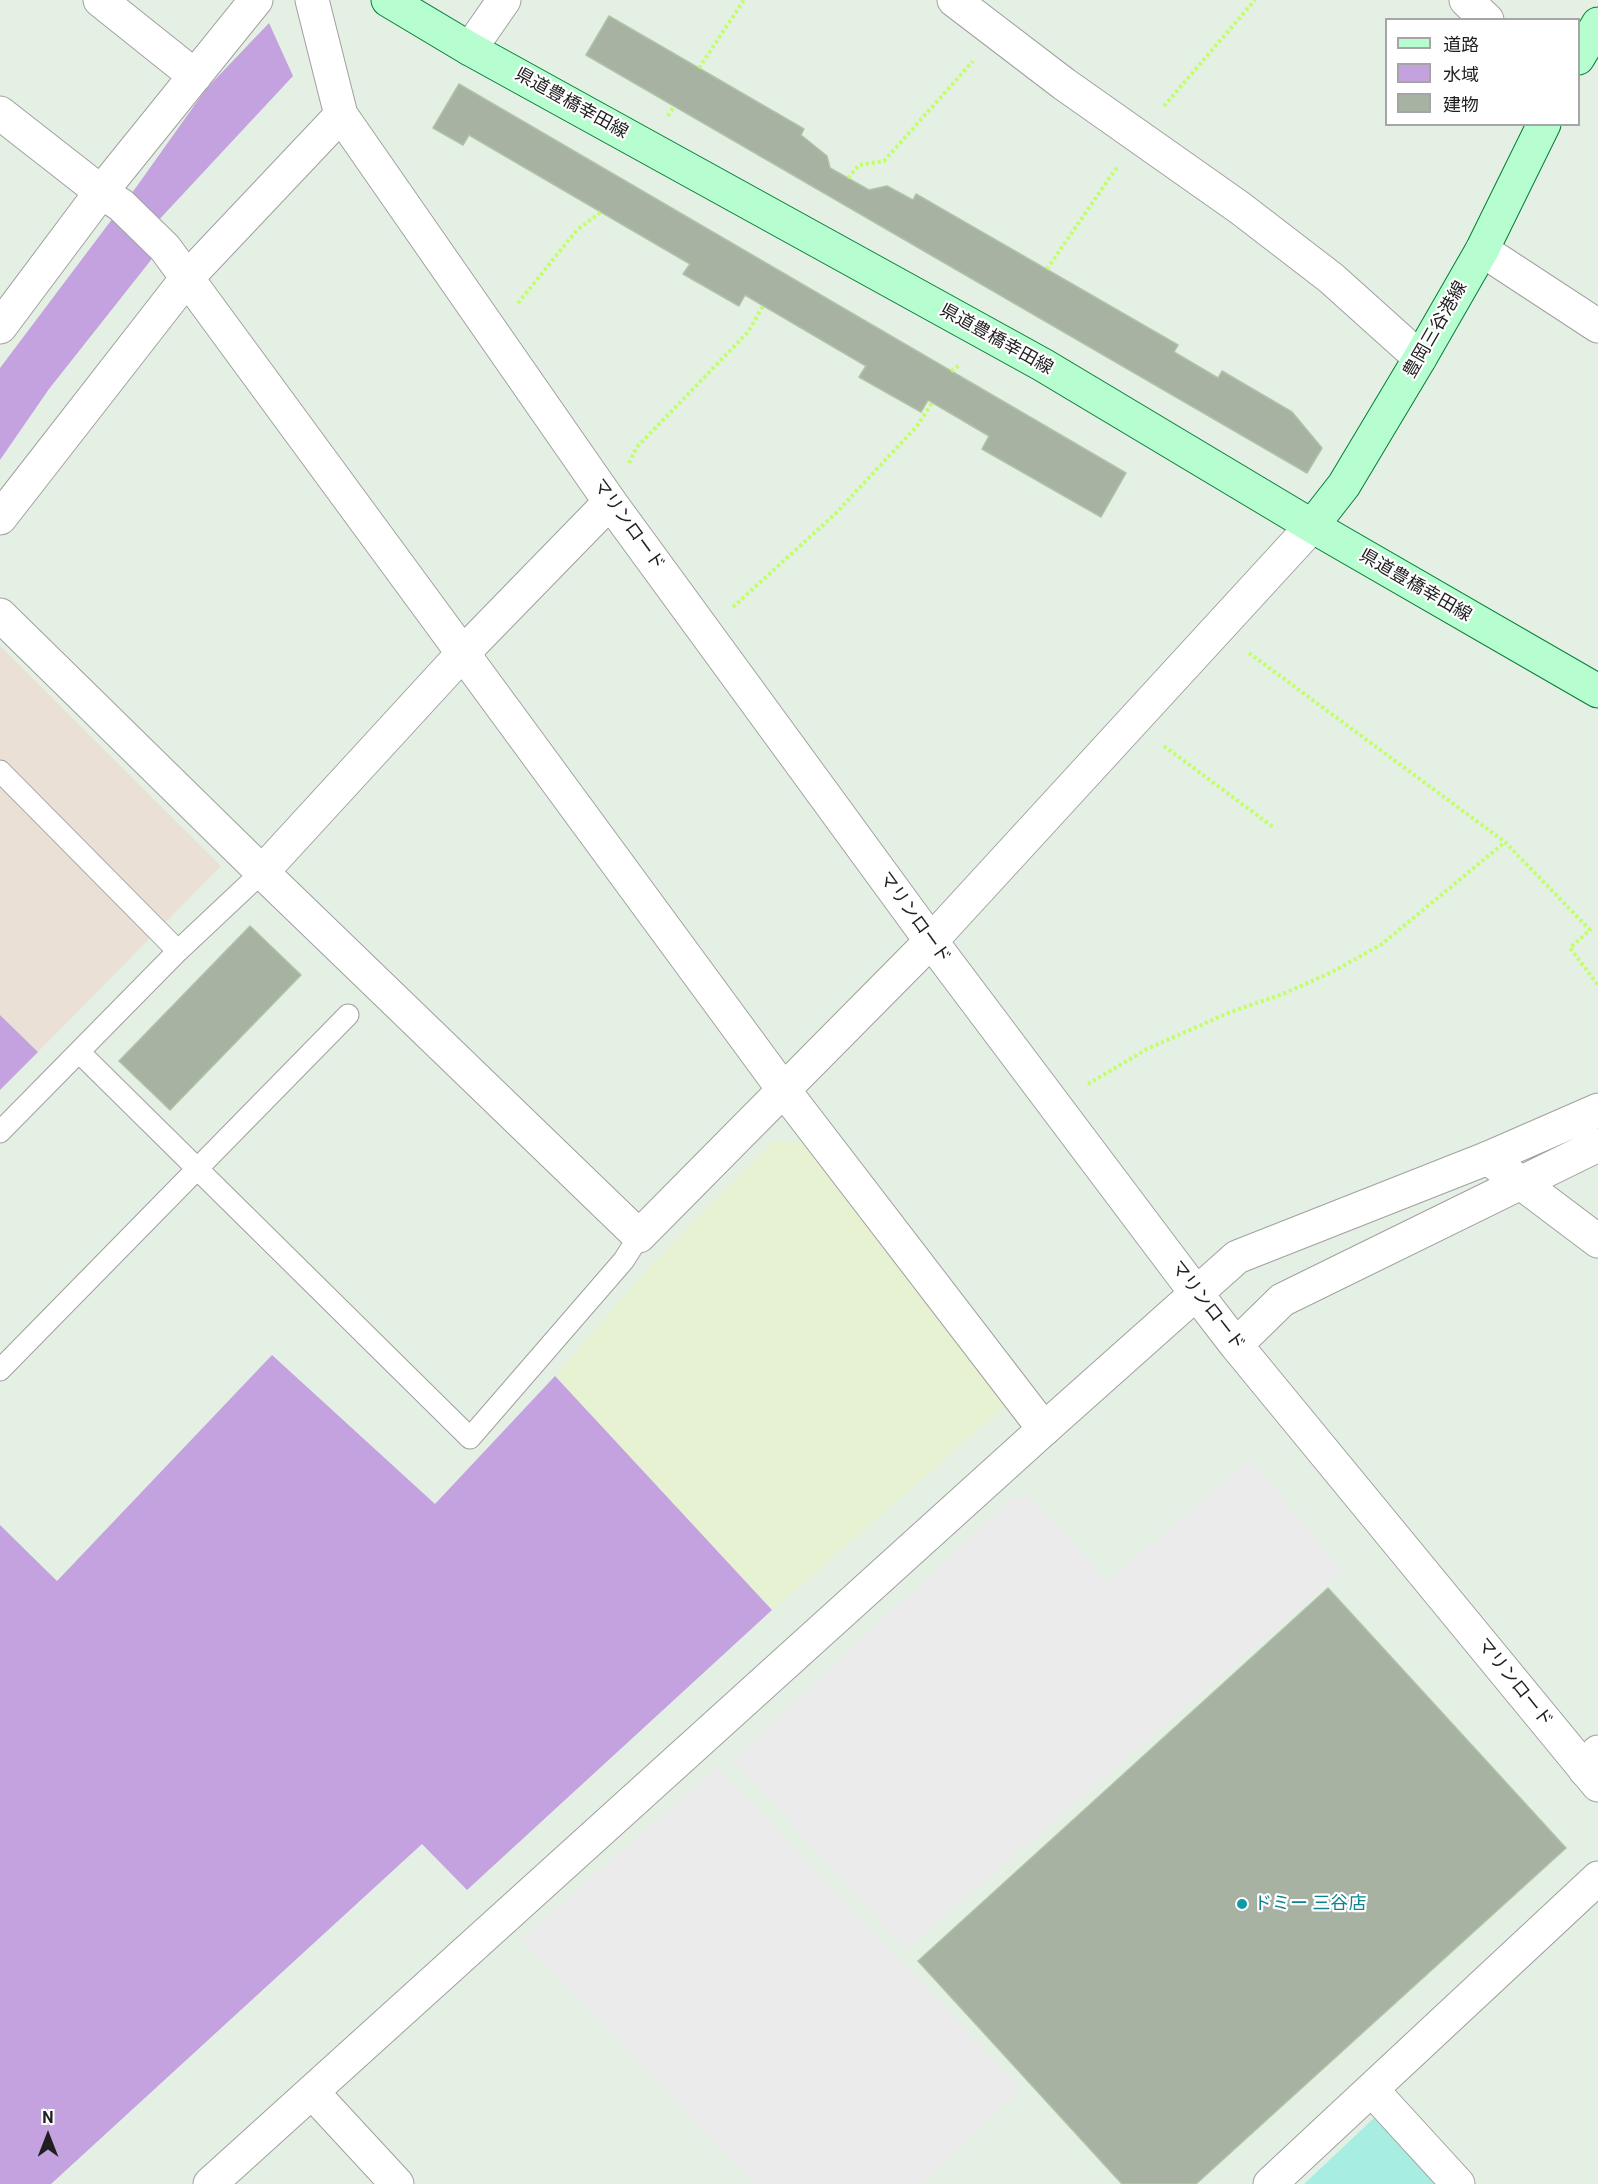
<!DOCTYPE html>
<html>
<head>
<meta charset="utf-8">
<style>
  body { margin:0 }
  #map { position:relative; width:1598px; height:2184px; overflow:hidden; background:#e5f0e5; font-family:Roboto,"Noto Sans JP",sans-serif }
  canvas { display:block }
  .legend { position:absolute; left:1385px; top:18px; width:195px; height:108px; box-sizing:border-box; background:#fff; border:2px solid #a5a5a5; margin:0; padding:8px 10px; list-style:none; font-size:18px; color:#1f1f1f }
  .legend li { display:flex; align-items:center; gap:12px; height:30px }
  .legend b { width:30px; border:2px solid #a5a5a5 }
  .north { position:absolute; left:18px; top:2106px; width:60px; height:60px; -webkit-text-stroke:4px #fff; paint-order:stroke; rotate:0deg; font-size:16px; font-weight:700; line-height:24px; text-align:center; color:#1f1f1f }
  .north::after { content:''; display:block; margin:auto; width:21px; height:27px; background:#1f1f1f; clip-path:polygon(50% 0,100% 100%,50% 72%,0 100%) }
</style>
</head>
<body>
<div id="map">
<canvas width="1598" height="2184"></canvas>
<ul class="legend">
<li><b style="height:8px;background:#b6fdcf"></b>道路</li>
<li><b style="height:16px;background:#c4a2e0"></b>水域</li>
<li><b style="height:16px;background:#a7b2a3"></b>建物</li>
</ul>
<div class="north">N</div>
</div>
<script>
const c = document.querySelector('canvas').getContext('2d');
c.lineJoin = 'round';
function fillPath(path, color) { c.fillStyle = color; c.fill(path, 'evenodd'); }
const shape = rows => new Path2D(rows.map(r => 'M' + r).join(''));
function trace(path, color, width, dash) { c.strokeStyle = color; c.lineWidth = width; c.lineCap = dash ? 'butt' : 'round'; c.setLineDash(dash || []); c.stroke(path); }
function write(font, color, halo, rows, align = 'center') {
  c.font = font + ' Roboto,"Noto Sans JP",sans-serif'; c.lineWidth = 4.5; c.setLineDash([]); c.textBaseline = 'middle'; c.strokeStyle = halo; c.fillStyle = color; for (const [text, x, y, turn = 0] of rows) {
    c.save(); c.translate(x, y); c.rotate((+turn || 0) * Math.PI / 180); c.textAlign = isNaN(turn) ? turn : align; if (halo) c.strokeText(text, 0, 0); c.fillText(text, 0, 0); c.restore();
  }
}
const commercial = shape([
  [772,1142,805,1142,1007,1404,772,1610,555,1376,644,1273]
]);
const industrial = shape([
  [0,646,221,866,38,1052,0,1015]
]);
const grass = shape([
  [1374,2118,1436,2184,1304,2184]
]);
const parking = shape([
  [1250,1459,1343,1572,905,1950,733,1759,1012,1498,1030,1497,1108,1581],
  [717,1766,1022,2089,921,2184,754,2184,521,1939]
]);
const water = shape([
  [269,23,293,76,156,223,151,260,49,389,0,460,0,368,137,186,206,89],
  [0,1015,38,1052,0,1090],
  [272,1355,435,1504,555,1376,772,1610,467,1890,422,1844,51,2184,0,2184,0,1525,57,1581]
]);
const building = shape([
  [609,16,804,129,801,135,827,156,830,168,869,190,887,186,913,200,916,194,1178,345,1174,352,1218,378,1222,371,1292,412,1322,448,1307,473,586,55,609,16],
  [459,84,1126,473,1101,517,982,449,989,436,928,400,921,412,859,377,866,366,745,295,739,306,683,274,690,264,469,135,463,145,433,128,459,84],
  [250,926,301,975,170,1110,119,1061,250,926],
  [1328,1588,1566,1848,1196,2184,1122,2184,918,1961,1328,1588]
]);
const path = shape([
  [699,68,744,0],
  [1164,106,1255,0],
  [668,116,674,106],
  [848,178,859,165,884,161,973,61],
  [1047,269,1117,167],
  [518,303,577,230,601,212],
  [951,371,960,365],
  [629,463,637,447,748,332,763,306],
  [733,607,835,514,917,426,932,403],
  [1249,653,1505,842,1590,930,1570,948,1598,985],
  [1164,746,1273,827],
  [1088,1084,1147,1049,1228,1013,1285,993,1332,972,1382,944,1505,842]
]);
const service = shape([
  [0,771,178,951],
  [79,1052,470,1438,624,1260,639,1236],
  [0,1132,178,951,262,872],
  [0,1370,348,1015]
]);
const minor = shape([
  [100,0,195,76],
  [954,0,1064,84,1240,208,1331,278,1420,358],
  [1466,0,1487,20],
  [470,49,504,0],
  [0,113,101,192,121,205,165,248,783,1089,1044,1429],
  [1482,250,1598,326],
  [0,327,101,192,256,0],
  [0,518,187,278,341,115],
  [0,615,262,872,639,1236,931,941,1312,526],
  [262,872,464,652,610,502],
  [1488,1158,1598,1241],
  [1585,1770,1598,1752],
  [1372,2090,1458,2184],
  [312,2092,397,2184],
  [1270,2184,1598,1878]
]);
const tertiary = shape([
  [312,0,341,115,610,502,931,941,1196,1293,1236,1345,1598,1785],
  [1236,1345,1282,1300,1598,1145],
  [210,2184,1044,1429,1237,1257,1488,1158,1598,1110]
]);
const secondary = shape([
  [388,0,470,49,1043,365,1312,526,1598,691],
  [1578,58,1598,24],
  [1312,526,1344,485,1420,358,1482,250,1544,124]
]);
const markers = [
  [1242,1904,6,"#0f9aa8"]
];
const streetNames = [
  ["県道豊橋幸田線",571,104,29],
  ["豊岡三谷港線",1436,330,-60],
  ["県道豊橋幸田線",996,340,29],
  ["マリンロード",628,525,54],
  ["県道豊橋幸田線",1415,586,30],
  ["マリンロード",914,918,54],
  ["マリンロード",1207,1306,52],
  ["マリンロード",1514,1683,51]
];
const cultureNames = [
  ["ドミー 三谷店",1254,1904]
];
fillPath(commercial, '#e7f2d3');
fillPath(industrial, '#eae0d6');
fillPath(grass, '#a8ede1');
fillPath(parking, '#ebebeb');
fillPath(water, '#c4a2e0');
fillPath(building, '#a7b2a3');
trace(building, '#adc3a6', 1.5);
trace(service, '#a0a0a0', 23);
trace(minor, '#a0a0a0', 35);
trace(tertiary, '#a0a0a0', 35);
trace(secondary, '#007c34', 35);
trace(path, '#c0ff67', 4, [3, 3]);
trace(service, '#fff', 21);
trace(minor, '#fff', 33);
trace(tertiary, '#fff', 33);
trace(secondary, '#b6fdcf', 33);
for (const [x, y, r, color] of markers) { const dot = new Path2D(); dot.arc(x, y, r, 0, 2 * Math.PI); c.fillStyle = color; c.fill(dot); trace(dot, '#fff', 2); }
write('18px', '#1f1f1f', '#fff', streetNames);
write('18px', '#0d838f', '#fff', cultureNames, 'left');
</script>
</body>
</html>
